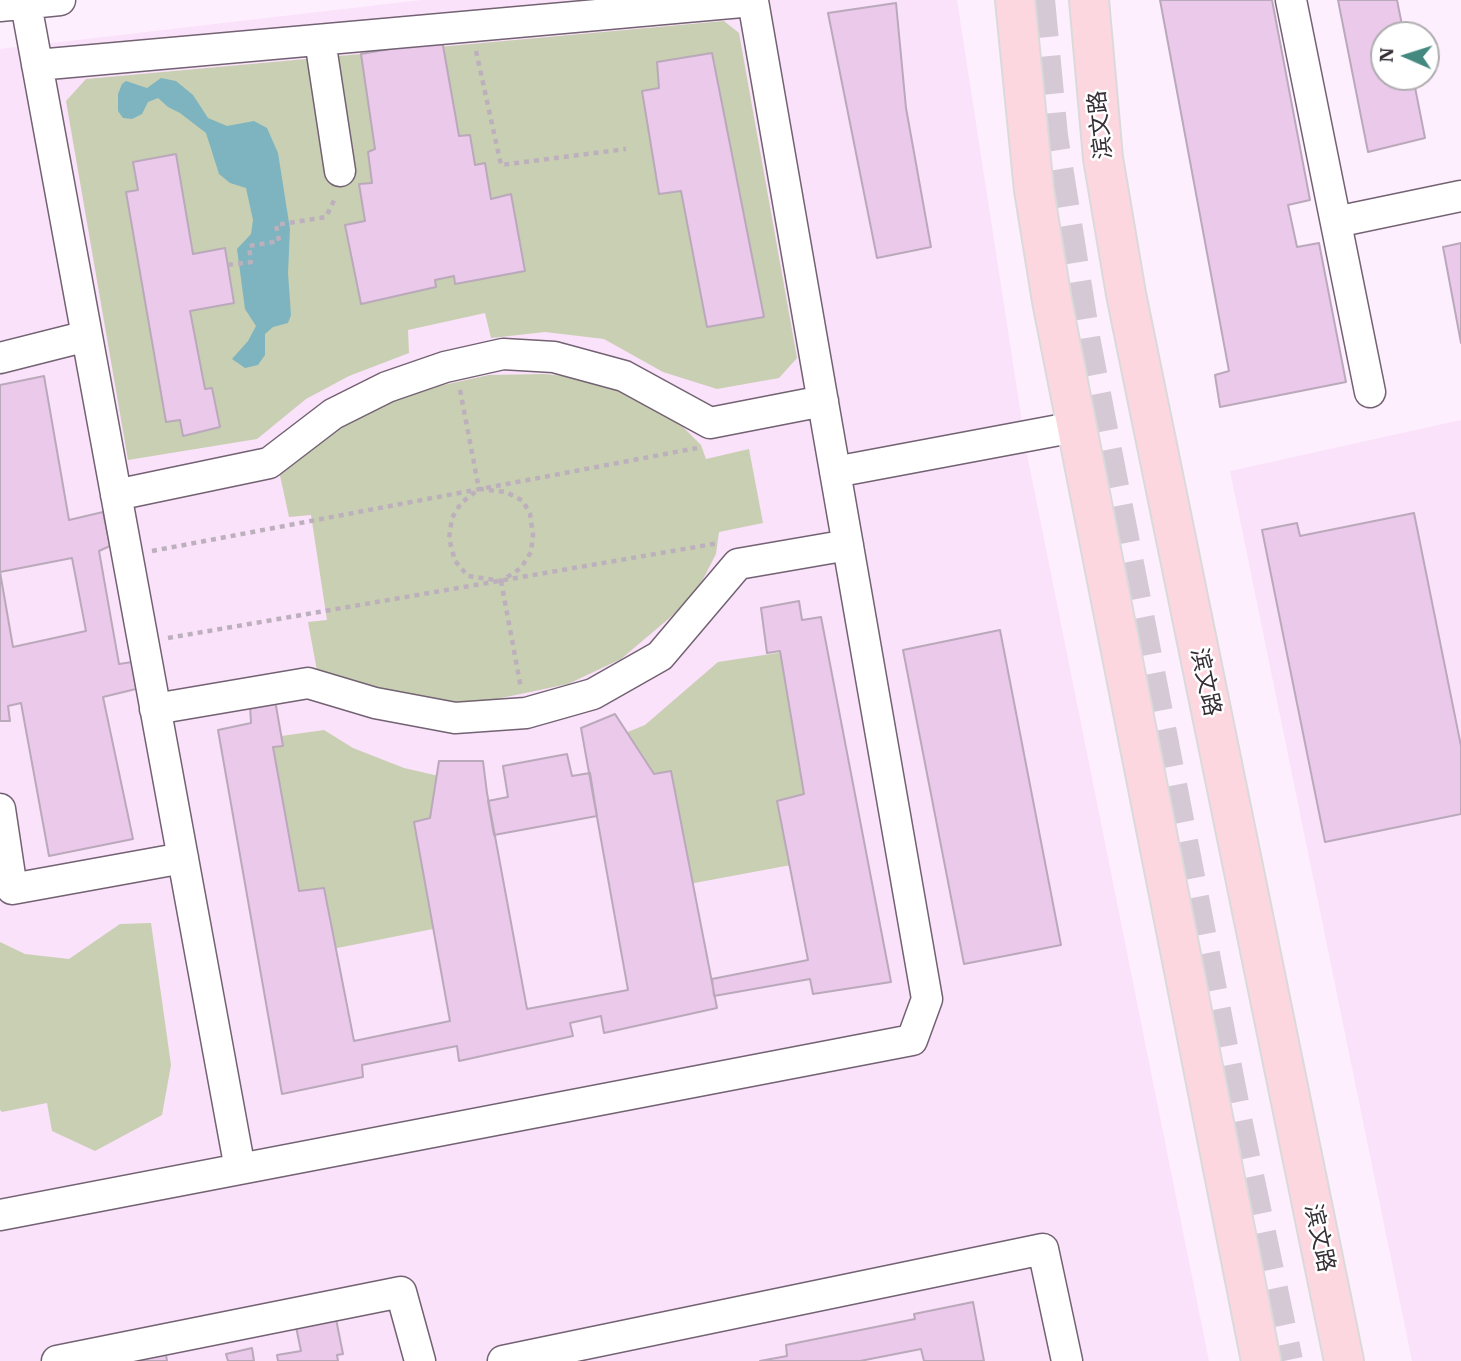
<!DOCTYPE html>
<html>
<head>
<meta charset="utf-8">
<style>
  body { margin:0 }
  #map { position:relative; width:1461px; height:1361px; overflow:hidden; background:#feeffe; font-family:"IBM Plex Serif",serif }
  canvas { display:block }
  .north { position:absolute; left:1370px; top:21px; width:70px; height:70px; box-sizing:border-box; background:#fff; border:2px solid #afacaf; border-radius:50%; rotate:273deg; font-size:19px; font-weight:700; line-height:28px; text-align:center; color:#362f36 }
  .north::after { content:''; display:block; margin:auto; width:24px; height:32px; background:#448980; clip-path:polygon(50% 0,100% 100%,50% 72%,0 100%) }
</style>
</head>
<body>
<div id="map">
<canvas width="1461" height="1361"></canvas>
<div class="north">N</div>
</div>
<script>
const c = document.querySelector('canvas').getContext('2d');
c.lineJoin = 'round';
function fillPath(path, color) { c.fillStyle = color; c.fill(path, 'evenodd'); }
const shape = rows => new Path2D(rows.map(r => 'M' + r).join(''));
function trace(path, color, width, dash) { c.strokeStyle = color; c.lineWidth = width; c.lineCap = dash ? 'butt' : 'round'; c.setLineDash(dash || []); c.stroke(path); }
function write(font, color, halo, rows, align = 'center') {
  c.font = font + ' "IBM Plex Serif","Noto Sans SC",serif'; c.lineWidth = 5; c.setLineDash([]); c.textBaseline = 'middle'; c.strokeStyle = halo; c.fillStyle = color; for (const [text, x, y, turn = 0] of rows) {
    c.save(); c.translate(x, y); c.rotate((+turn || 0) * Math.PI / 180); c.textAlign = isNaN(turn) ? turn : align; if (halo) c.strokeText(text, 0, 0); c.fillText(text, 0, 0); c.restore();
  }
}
const built = shape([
  [421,0,957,0,1027,454,1209,1361,0,1361,0,49],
  [1461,420,1461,1361,1412,1361,1230,471]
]);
const green = shape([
  [724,21,739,33,797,358,779,378,717,389,663,372,604,339,545,332,491,338,485,313,408,330,409,353,349,376,306,399,257,439,128,460,66,101,86,79],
  [544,374,594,379,650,402,681,425,701,445,706,459,749,449,763,523,719,532,716,554,700,585,673,615,621,659,568,684,468,705,414,699,318,676,308,622,327,620,311,515,289,517,279,471,340,421,416,391,489,375],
  [797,650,823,859,646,892,613,738,645,725,718,662],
  [324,730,353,748,404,768,452,779,468,922,297,956,253,740],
  [151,923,171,1065,162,1115,95,1151,52,1131,47,1103,2,1112,0,1110,0,942,25,954,69,959,120,924]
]);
const water = shape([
  [161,78,176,81,193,95,208,118,227,126,254,121,267,128,278,153,290,229,288,273,291,315,288,323,273,327,265,334,265,355,258,365,245,368,232,359,248,341,256,326,245,309,237,249,251,234,253,220,246,188,230,183,219,174,206,133,180,113,168,107,158,98,148,102,142,114,132,119,123,118,118,111,118,94,122,84,126,81,147,88]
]);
const building = shape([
  [1160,0,1272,0,1310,200,1288,205,1297,247,1319,243,1346,382,1220,407,1215,375,1229,371,1160,0],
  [1338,0,1397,0,1404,35,1384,35,1384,77,1413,77,1425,138,1368,152,1338,0],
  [896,3,906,108,931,247,877,258,828,13,896,3],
  [442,40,459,136,470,135,475,165,485,163,491,199,511,194,525,271,455,284,454,276,435,280,436,287,361,304,345,225,365,221,359,184,372,183,368,152,375,149,361,54,442,40],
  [712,53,764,317,707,327,681,191,659,194,642,91,659,88,657,62,712,53],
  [176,154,193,254,225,248,234,303,190,311,205,389,212,388,220,427,183,436,180,420,166,422,126,192,138,190,133,162,176,154],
  [1461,243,1461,343,1443,247,1461,243],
  [44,376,69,520,103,512,110,546,99,551,119,664,132,662,136,689,103,697,133,839,49,856,21,703,8,706,10,721,0,721,0,385,44,376],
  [1414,513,1461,746,1461,814,1325,842,1262,530,1297,523,1300,536,1414,513],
  [72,558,86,631,13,647,0,572,72,558],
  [799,601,802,620,821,617,891,982,813,994,810,979,714,996,712,979,808,960,777,801,804,794,780,651,767,653,761,608,799,601],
  [1000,630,1061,945,964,964,903,650,1000,630],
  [275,700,283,746,273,747,299,891,324,888,354,1041,450,1021,414,822,430,818,439,761,483,761,487,793,527,1009,628,990,581,728,615,714,654,774,671,771,717,1008,604,1033,601,1016,570,1023,573,1036,459,1061,457,1046,362,1065,363,1077,282,1094,218,730,251,723,250,705,275,700],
  [567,754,572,776,590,773,597,816,494,835,488,801,508,797,503,766,567,754],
  [973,1302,984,1361,924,1361,921,1349,860,1361,760,1361,787,1356,786,1345,915,1319,914,1314,973,1302],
  [335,1314,343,1354,337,1355,338,1361,278,1361,277,1355,301,1351,295,1322,335,1314],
  [252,1348,254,1361,228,1361,226,1354,252,1348],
  [165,1349,167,1361,123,1361,165,1349]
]);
const highwayTunnel = shape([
  [1036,0,1049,136,1082,343,1234,1124,1284,1361]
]);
const path = shape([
  [476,51,501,165,626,149],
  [228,265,251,262,249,246,279,241,276,225,326,217,336,196],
  [460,390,479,489],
  [479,489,506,492,523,501,530,514,533,535,531,552,521,568,501,581,468,576,455,561,449,538,452,518,461,503,479,489],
  [152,551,697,448],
  [501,581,521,688],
  [168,638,719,543]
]);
const minor = shape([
  [1291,0,1370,392],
  [26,4,240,1169],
  [0,6,60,0],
  [320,40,340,171],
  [1336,222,1461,196],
  [0,358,87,336],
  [835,472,1075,427],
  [116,495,269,463,333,414,387,387,445,367,503,354,554,357,624,376,710,423,823,401],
  [155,709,308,683,375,703,455,718,526,713,593,694,660,656,738,564,848,545],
  [0,809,12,889,183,858],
  [0,1215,912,1040,927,999,753,1,37,65],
  [57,1361,401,1292,420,1361],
  [503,1361,1043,1249,1067,1361]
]);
const major = shape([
  [1015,0,1034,190,1052,301,1261,1361],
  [1089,0,1103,158,1126,294,1344,1361]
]);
const streetNames = [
  ["滨文路",1101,125,-96],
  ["滨文路",1205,682,78],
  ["滨文路",1319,1238,78]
];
fillPath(built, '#fae2fa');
fillPath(green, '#c9cfb2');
fillPath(water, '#7eb4bf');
fillPath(building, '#ebc9eb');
trace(building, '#baa9ba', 2);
trace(highwayTunnel, '#d6c9d6', 38, [38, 19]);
trace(minor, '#726272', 33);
trace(major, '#dbdadb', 42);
trace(path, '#bdb0bd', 4.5, [5, 5]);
trace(minor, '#fff', 30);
trace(major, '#fcd7df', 38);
write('23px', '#362f36', '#fff', streetNames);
</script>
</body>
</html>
